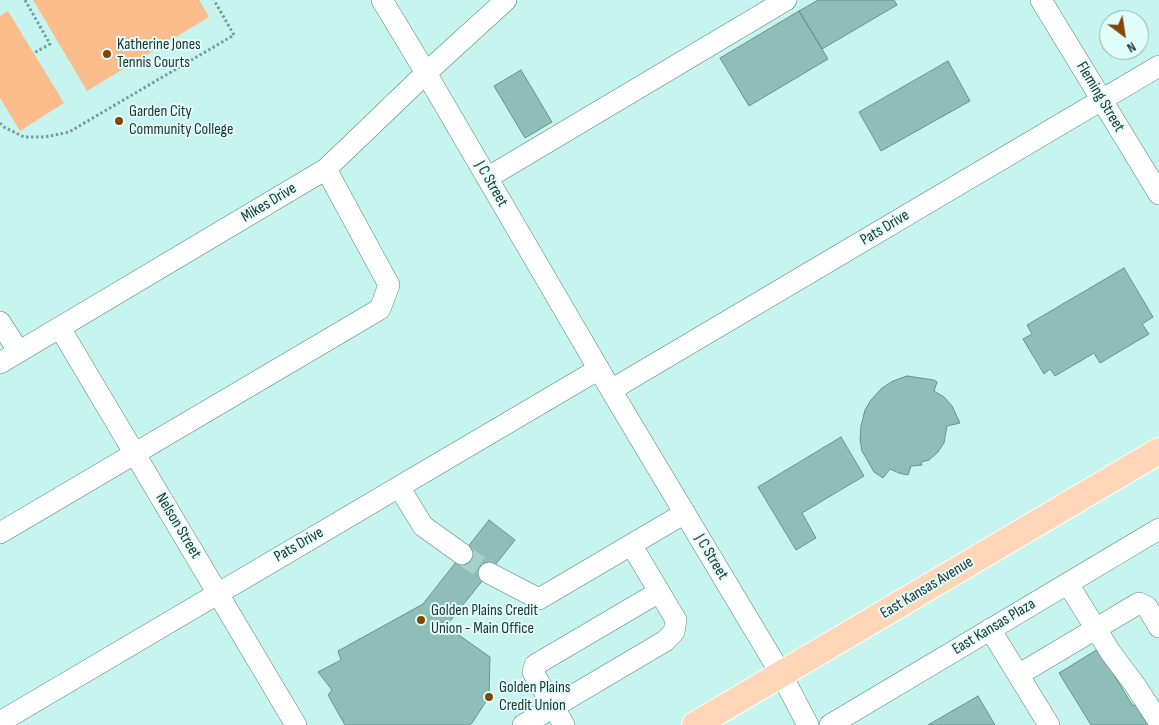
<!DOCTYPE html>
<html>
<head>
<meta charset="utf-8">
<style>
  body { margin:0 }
  #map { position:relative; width:1159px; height:725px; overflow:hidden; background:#c6f5f0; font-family:"Sofia Sans Condensed",sans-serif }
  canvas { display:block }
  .north { position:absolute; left:1099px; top:10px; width:50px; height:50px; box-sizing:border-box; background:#e2fefb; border:1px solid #96aeab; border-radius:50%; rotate:149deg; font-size:14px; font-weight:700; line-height:20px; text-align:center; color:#233634 }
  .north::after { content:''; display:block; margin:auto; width:18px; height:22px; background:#834701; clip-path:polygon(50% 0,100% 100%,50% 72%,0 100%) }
</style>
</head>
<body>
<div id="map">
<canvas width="1159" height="725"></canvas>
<div class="north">N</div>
</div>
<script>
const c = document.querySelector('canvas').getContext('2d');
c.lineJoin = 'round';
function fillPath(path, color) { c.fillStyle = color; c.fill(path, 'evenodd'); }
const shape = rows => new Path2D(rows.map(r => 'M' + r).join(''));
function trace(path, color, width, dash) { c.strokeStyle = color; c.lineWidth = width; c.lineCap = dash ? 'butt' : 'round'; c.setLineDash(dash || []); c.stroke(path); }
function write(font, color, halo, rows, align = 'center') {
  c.font = font + ' "Sofia Sans Condensed",sans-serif'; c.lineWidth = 4; c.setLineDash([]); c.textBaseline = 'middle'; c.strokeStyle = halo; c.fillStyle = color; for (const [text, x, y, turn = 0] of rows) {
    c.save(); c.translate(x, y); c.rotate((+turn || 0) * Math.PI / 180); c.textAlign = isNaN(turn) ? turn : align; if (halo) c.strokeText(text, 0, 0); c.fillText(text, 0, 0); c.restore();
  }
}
const green = shape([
  [33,0,199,0,209,17,87,91],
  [8,11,64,103,20,131,0,98,0,16]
]);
const building = shape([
  [818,0,894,0,897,5,822,49,799,11,818,0],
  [799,11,828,59,749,106,720,58,799,11],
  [948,61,970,101,881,151,859,112,948,61],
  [521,70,552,122,525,138,494,86,521,70],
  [1124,268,1153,317,1142,324,1149,334,1100,363,1094,353,1055,376,1050,369,1044,374,1023,339,1032,334,1027,325,1124,268],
  [907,376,934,380,937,382,934,391,944,397,952,406,960,423,947,426,944,443,938,452,929,460,921,462,922,465,911,466,908,475,899,473,890,469,883,478,874,472,862,451,860,440,861,426,865,410,871,400,882,388,893,381,907,376],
  [841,437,864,476,802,513,816,538,796,550,758,487,841,437],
  [489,520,515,540,446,626,490,657,489,697,472,723,469,725,345,725,328,695,332,690,318,672,341,660,338,651,423,604,489,520],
  [1098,649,1133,706,1135,704,1148,725,1091,725,1059,673,1098,649],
  [978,696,995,725,928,725,978,696]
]);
const minorTunnel = shape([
  [462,554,489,573]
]);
const path = shape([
  [25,0,50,44,34,53],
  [0,123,4,127,24,137,45,137,69,132,234,35,214,0]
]);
const minor = shape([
  [382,0,426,73,611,390,781,674,808,725],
  [1041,0,1159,194],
  [487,178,786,0],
  [0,322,19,352],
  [60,328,296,725],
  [0,363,326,169,426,73,506,0],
  [611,390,1159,66],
  [399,487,423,526,462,554],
  [0,533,380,309,389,285,326,169],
  [489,573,539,599,685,513],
  [1068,584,1111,653,1135,685,1159,722],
  [990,629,1049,725],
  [1018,675,1139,603,1147,607,1159,627],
  [0,722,599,369],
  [523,725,665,641,674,632,676,620,632,546],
  [564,725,537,679,533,672,535,665,659,592],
  [830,725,1159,529]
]);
const major = shape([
  [695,725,1159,451]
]);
const markers = [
  [107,54,5,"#834701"],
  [119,121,5,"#834701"],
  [421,620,5,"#834701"],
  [489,697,5,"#834701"]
];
const poiNames = [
  ["Katherine Jones",117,45],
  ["Tennis Courts",117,63],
  ["Garden City",129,112],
  ["Community College",129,130],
  ["Golden Plains Credit",431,611],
  ["Union - Main Office",431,629],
  ["Golden Plains",499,688],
  ["Credit Union",499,706]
];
const streetNames = [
  ["Fleming Street",1100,97,59],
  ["J C Street",491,184,60],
  ["Mikes Drive",269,203,-31],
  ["Pats Drive",885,228,-31],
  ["Nelson Street",178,526,59],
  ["Pats Drive",299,545,-30],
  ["J C Street",711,557,59],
  ["East Kansas Avenue",927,588,-31],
  ["East Kansas Plaza",994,627,-31]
];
fillPath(green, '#fbbd8c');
fillPath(building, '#8fbdb8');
trace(building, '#65928d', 1);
trace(minorTunnel, '#a5cfca', 21, [21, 11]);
trace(minor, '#57837e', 22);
trace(major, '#fff', 28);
trace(path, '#7a9c98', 3, [2.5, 2.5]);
trace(minor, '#fff', 21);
trace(major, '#ffd7b8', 26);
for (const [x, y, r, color] of markers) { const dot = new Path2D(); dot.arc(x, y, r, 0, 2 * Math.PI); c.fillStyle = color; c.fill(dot); trace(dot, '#e2fefb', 2); }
write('16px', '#233634', '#e2fefb', poiNames, 'left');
write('16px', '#233634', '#e2fefb', streetNames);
</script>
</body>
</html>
